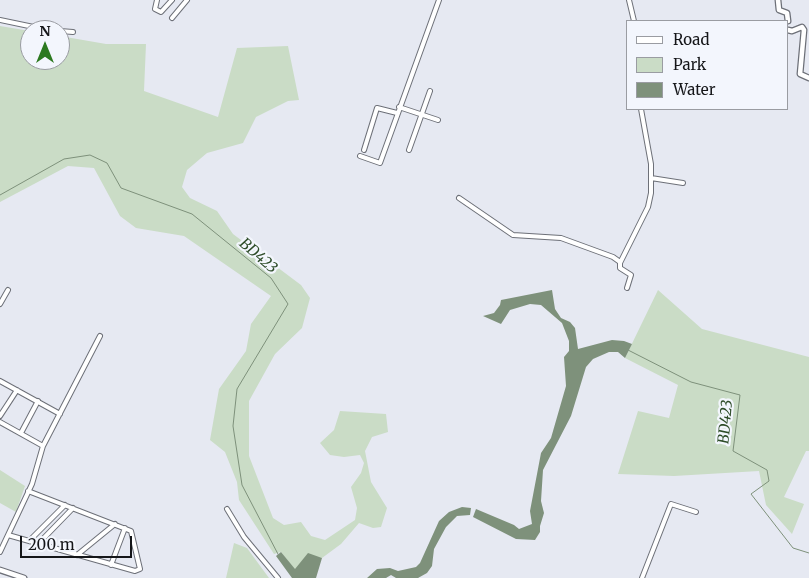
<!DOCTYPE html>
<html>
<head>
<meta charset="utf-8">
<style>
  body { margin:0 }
  #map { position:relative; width:809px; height:578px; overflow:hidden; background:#e6e9f2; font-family:Merriweather,serif }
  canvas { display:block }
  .legend { position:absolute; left:626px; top:20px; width:162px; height:90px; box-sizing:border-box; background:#f3f6fd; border:1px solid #9a9ca2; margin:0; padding:6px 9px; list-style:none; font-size:15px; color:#151619 }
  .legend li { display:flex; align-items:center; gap:10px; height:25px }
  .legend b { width:25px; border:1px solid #9a9ca2 }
  .north { position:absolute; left:20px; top:20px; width:50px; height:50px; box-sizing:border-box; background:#f3f6fd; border:1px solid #9a9ca2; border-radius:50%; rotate:0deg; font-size:14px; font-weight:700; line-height:20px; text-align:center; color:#151619 }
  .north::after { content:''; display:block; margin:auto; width:18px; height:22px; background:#2c7920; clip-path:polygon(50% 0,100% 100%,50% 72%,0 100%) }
  .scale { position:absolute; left:20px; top:536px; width:112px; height:22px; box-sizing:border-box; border:2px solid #151619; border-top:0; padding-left:6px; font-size:15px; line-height:18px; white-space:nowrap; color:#151619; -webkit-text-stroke:4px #f3f6fd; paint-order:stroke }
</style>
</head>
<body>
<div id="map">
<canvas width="809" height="578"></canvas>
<ul class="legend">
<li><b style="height:6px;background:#fff"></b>Road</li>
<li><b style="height:14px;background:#cadcc6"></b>Park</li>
<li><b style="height:14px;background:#7e917b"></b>Water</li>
</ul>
<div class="north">N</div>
<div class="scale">200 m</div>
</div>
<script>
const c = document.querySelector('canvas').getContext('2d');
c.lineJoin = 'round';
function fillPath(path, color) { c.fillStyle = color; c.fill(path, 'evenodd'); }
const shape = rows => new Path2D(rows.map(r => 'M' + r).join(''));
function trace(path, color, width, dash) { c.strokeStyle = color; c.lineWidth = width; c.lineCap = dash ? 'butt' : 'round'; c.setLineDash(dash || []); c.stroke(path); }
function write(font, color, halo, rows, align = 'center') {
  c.font = font + ' Merriweather,serif'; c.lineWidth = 4.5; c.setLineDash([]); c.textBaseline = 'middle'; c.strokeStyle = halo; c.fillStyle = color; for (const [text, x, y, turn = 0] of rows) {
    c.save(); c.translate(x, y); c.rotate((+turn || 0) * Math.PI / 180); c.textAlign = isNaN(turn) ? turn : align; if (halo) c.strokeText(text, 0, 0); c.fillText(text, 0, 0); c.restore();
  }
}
const green = shape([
  [0,26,30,31,30,60,60,60,60,36,106,44,146,44,144,91,218,117,237,48,288,46,299,100,288,101,256,117,243,143,207,153,187,170,182,187,190,198,217,211,233,234,301,285,310,298,302,328,275,354,249,401,249,456,273,518,284,525,301,522,311,536,325,540,355,520,357,508,351,487,361,473,364,463,360,455,344,457,330,455,320,443,334,430,340,411,386,414,388,432,372,437,365,451,371,482,387,508,381,527,373,528,359,523,341,544,322,558,312,556,295,570,281,552,274,554,239,500,237,482,225,452,210,440,219,389,246,351,251,324,271,296,184,236,136,228,120,216,94,168,68,166,0,202],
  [658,290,702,329,809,357,809,451,806,451,784,497,804,504,792,534,766,505,759,471,674,476,618,474,638,411,669,418,678,385,625,358],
  [0,470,25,486,16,512,0,503],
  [234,543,247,548,269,578,226,578]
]);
const water = shape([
  [552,290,555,309,561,318,570,322,575,328,578,349,612,340,624,341,632,344,625,358,618,352,609,352,593,359,586,367,571,416,543,470,541,501,544,513,540,526,540,532,535,540,516,539,473,517,476,509,514,525,519,529,532,524,530,511,541,453,551,438,566,386,564,357,569,351,569,341,562,323,541,305,530,304,510,310,501,324,483,316,494,313,500,305,501,300],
  [462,507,471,508,470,515,457,516,446,527,434,549,432,566,427,573,418,578,396,578,391,575,386,578,367,578,377,569,390,568,398,571,416,567,420,563,439,521,449,512],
  [281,552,295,569,308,553,322,558,316,578,292,578,276,556]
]);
const stream = shape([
  [0,195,64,159,90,155,107,163,121,188,192,214,271,278,288,304,237,389,233,426,242,485,279,556],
  [628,350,691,382,740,395,733,451,767,470,769,481,751,494,793,548,809,553]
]);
const minor = shape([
  [157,0,155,9,161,12,172,0],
  [629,0,634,21],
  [172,18,187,0],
  [0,20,48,30],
  [60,31,73,32],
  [399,107,438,120],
  [364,150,377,108,397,113],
  [409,150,430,91],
  [360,156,380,163,439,0],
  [651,178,683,183],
  [459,198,513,235,561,238,613,257,620,262],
  [627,288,631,275,620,268,620,263,648,207,651,193,651,164,641,109],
  [0,304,8,290],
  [0,381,60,414],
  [0,416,17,390],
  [0,422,43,446],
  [21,433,38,401],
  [227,509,244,537,278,578],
  [8,535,135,571,140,569,131,531,28,491],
  [29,541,65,505],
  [38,544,73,508],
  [0,552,32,484,43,446,100,336],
  [77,555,115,524],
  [111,565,125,528],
  [642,578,671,504,696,512]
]);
const tertiary = shape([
  [778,0,779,10,787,13,788,21],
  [788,30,792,31,802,27,804,30,800,74,809,78],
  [0,570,24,578]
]);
const waterNames = [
  ["BD423",258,256,41],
  ["BD423",726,422,-85]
];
fillPath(green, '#cadcc6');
fillPath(water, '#7e917b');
trace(stream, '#7e917b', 1);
trace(minor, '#6d7078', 6);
trace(tertiary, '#6d7078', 7);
trace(minor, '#fff', 4);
trace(tertiary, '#fff', 4.5);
write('italic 15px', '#2d4c28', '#f3f6fd', waterNames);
</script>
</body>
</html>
